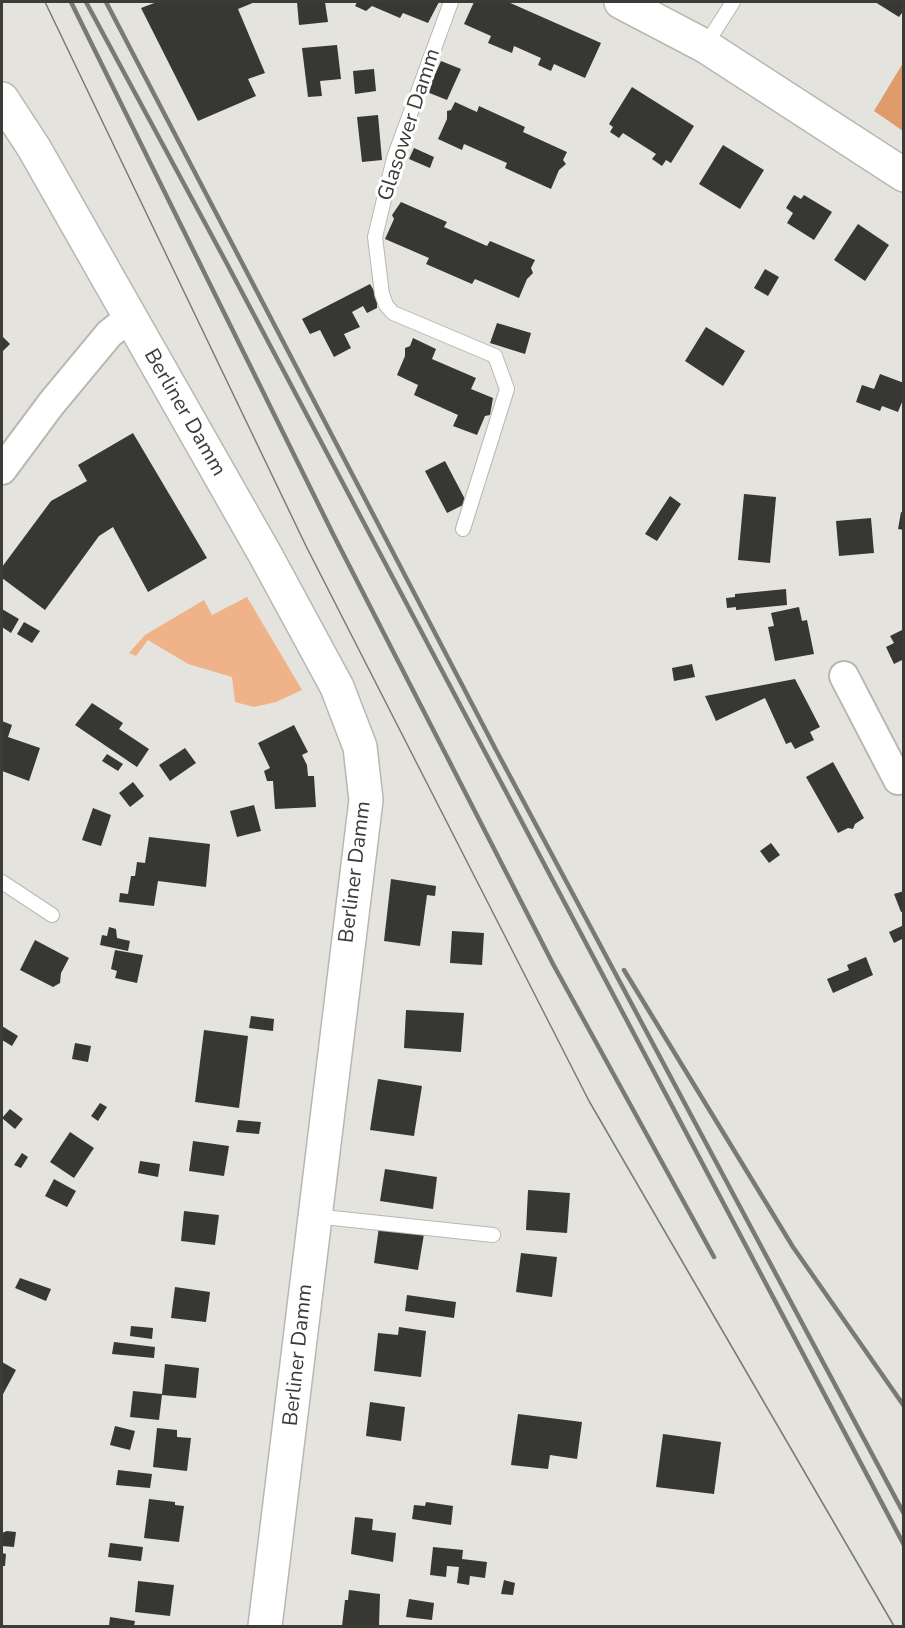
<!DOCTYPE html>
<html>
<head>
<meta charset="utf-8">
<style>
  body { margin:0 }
  #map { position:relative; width:905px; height:1628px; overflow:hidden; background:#e4e3dd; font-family:"Nunito Sans",sans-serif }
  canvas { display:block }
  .frame { position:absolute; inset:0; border:3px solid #3b3b38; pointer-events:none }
</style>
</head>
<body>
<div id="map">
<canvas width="905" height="1628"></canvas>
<div class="frame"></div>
</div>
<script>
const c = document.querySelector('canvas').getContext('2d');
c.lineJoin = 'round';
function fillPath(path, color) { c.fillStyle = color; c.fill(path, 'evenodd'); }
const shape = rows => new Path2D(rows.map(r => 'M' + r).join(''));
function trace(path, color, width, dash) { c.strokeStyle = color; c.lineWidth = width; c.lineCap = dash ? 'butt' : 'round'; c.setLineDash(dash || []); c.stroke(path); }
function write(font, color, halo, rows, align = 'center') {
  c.font = font + ' "Nunito Sans",sans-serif'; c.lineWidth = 6; c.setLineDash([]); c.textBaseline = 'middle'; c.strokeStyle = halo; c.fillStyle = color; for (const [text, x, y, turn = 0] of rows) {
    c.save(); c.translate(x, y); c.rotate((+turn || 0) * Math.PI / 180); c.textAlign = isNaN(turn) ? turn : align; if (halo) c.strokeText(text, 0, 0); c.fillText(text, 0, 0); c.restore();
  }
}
const green = shape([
  [247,597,302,690,276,702,254,707,235,702,232,677,188,664,148,640,136,656,129,653,145,635,204,600,212,615]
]);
const forest = shape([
  [903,63,903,131,874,111]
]);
const building = shape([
  [157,2,255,2,238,9,265,73,248,79,256,96,198,121,141,8],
  [297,2,325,2,328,22,299,25],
  [357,2,439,2,428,23,403,13,400,18,372,6,366,11,355,6],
  [474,2,508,2,601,43,585,78,554,64,551,71,538,65,541,58,514,46,512,53,488,43,491,36,464,24],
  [875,2,904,2,904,10,899,17],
  [337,45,341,79,320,81,322,96,308,97,302,48],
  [441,61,461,69,447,100,427,92],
  [374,69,376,91,355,94,353,71],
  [632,87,694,126,671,163,666,160,662,166,652,159,656,154,623,133,619,138,610,132,613,127,609,124],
  [455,102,477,112,479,106,525,127,523,132,567,152,563,160,566,164,559,170,551,189,505,168,507,163,464,144,462,150,438,139,447,119,447,111,451,110],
  [378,115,382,160,362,162,357,117],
  [723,145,764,170,740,209,699,184],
  [414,148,434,157,430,168,409,159],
  [794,195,801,199,804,195,832,212,814,240,787,223,793,213,786,208],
  [401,202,447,222,444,227,487,246,490,241,535,260,531,268,533,273,527,279,519,298,475,279,472,284,426,264,429,258,385,239,394,219,392,215],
  [858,224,889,245,865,281,834,260],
  [765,269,779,277,768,296,754,288],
  [370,284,377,296,377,308,367,313,363,306,352,312,360,327,344,334,351,348,334,357,320,330,310,334,302,319],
  [497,323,531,333,525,354,490,343],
  [706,327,745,351,723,386,685,361],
  [2,336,10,344,2,352],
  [413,338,436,349,432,359,476,378,471,389,493,398,490,415,485,416,477,435,453,426,458,415,414,395,418,385,397,375,405,356,405,348,410,346],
  [880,374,904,383,904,397,898,412,882,406,880,411,856,402,862,385,874,389],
  [133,433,207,558,148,592,113,527,99,536,45,610,2,578,2,567,51,501,87,481,78,465],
  [445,461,467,503,447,513,425,471],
  [744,494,776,497,770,563,738,560],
  [670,496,681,504,657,541,645,534],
  [901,512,904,513,904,530,898,529],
  [871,518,874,553,839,556,836,521],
  [786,589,787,605,736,610,736,607,727,608,726,598,735,597,735,594],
  [799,607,802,621,807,620,814,654,775,661,768,627,774,626,771,613],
  [2,609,19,619,11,633,2,627],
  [24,622,40,631,32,643,17,634],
  [904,629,904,659,894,664,886,647,894,643,890,636],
  [692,664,695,677,674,681,672,668],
  [795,679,820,727,810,732,814,740,795,749,791,742,786,744,765,698,716,721,705,696],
  [92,703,123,723,119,729,149,749,137,767,75,725],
  [2,721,12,725,8,737,40,748,29,781,2,771],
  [294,725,308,752,302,755,307,765,308,776,314,776,316,807,275,809,273,781,267,781,264,771,270,768,258,743],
  [185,748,196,763,170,781,159,765],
  [107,754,123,764,118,771,102,761],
  [833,762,864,818,855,824,853,829,848,828,838,833,806,777],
  [133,782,144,796,130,807,119,793],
  [254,805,261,831,237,837,230,811],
  [93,808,111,815,101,846,82,840],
  [149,837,210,844,206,887,158,881,154,906,119,902,120,893,128,894,131,876,135,876,137,862,145,863],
  [771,843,780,855,769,863,760,851],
  [391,879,436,886,435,896,427,895,420,946,384,941],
  [904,891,904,911,901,912,894,894],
  [904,925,904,938,894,943,889,932],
  [109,927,116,929,117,938,130,941,128,951,100,945,102,935,107,936],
  [452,931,484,933,482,965,450,963],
  [35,940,69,958,61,973,60,983,53,987,20,970],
  [115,950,143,955,137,983,115,978,117,971,111,969],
  [866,957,873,975,833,993,827,979,849,970,847,965],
  [406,1010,464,1013,461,1052,404,1048],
  [251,1016,274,1019,273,1031,249,1028],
  [2,1026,18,1036,12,1046,2,1040],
  [204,1030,248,1036,239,1108,195,1102],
  [75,1043,91,1046,88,1062,72,1059],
  [378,1079,422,1086,414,1136,370,1130],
  [100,1103,107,1107,98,1121,91,1116],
  [10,1109,23,1119,15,1129,2,1118],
  [238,1120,261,1122,259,1134,236,1132],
  [70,1132,94,1148,74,1178,50,1162],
  [193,1141,229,1146,224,1176,189,1171],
  [22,1153,28,1157,21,1168,14,1165],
  [140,1161,160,1164,158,1177,138,1173],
  [385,1169,437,1177,433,1209,380,1201],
  [54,1179,76,1191,67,1207,45,1196],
  [528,1190,570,1193,567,1233,526,1230],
  [184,1211,219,1215,215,1245,181,1241],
  [379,1227,424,1234,418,1270,374,1263],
  [521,1253,557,1257,552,1297,516,1292],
  [20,1278,51,1289,46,1301,15,1288],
  [175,1287,210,1292,206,1322,171,1318],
  [407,1295,456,1302,454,1318,405,1311],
  [131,1326,153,1328,152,1339,130,1336],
  [399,1327,426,1331,421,1377,374,1371,378,1333,398,1335],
  [114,1342,155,1347,154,1358,112,1354],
  [2,1362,16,1370,2,1396],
  [165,1364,199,1368,196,1398,162,1395,159,1420,130,1417,133,1391,162,1394],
  [370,1402,405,1407,401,1441,366,1436],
  [518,1414,582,1422,577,1459,550,1455,548,1469,511,1465],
  [115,1426,135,1431,130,1450,110,1445],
  [157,1428,177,1430,177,1437,191,1438,187,1471,153,1467],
  [663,1434,721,1442,714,1494,656,1487],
  [118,1470,152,1474,150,1488,116,1485],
  [149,1499,175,1502,175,1505,184,1506,179,1542,144,1538],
  [426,1502,453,1506,451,1525,412,1519,414,1505,425,1506],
  [355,1517,373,1519,372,1530,396,1533,393,1562,351,1554],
  [7,1531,16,1532,14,1547,2,1546,2,1533],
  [110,1543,143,1547,141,1561,108,1557],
  [433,1547,463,1550,462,1559,487,1562,485,1578,470,1576,469,1585,457,1583,459,1567,447,1566,446,1577,430,1575],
  [2,1553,6,1554,5,1566,2,1566],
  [504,1580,515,1583,513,1595,501,1594],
  [138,1581,174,1585,170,1616,135,1612],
  [349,1590,380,1594,379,1626,342,1626,345,1600,348,1600],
  [409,1599,434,1603,432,1620,406,1617],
  [110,1617,135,1621,134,1626,109,1626]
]);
const lane = shape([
  [451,2,394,158,375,237,382,294,386,305,393,313,495,356,507,389,463,529],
  [705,46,733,2],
  [2,882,52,915],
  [314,1216,493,1235]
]);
const street = shape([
  [2,470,51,404,109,334,129,318],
  [844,676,898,780,904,777]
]);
const secondary = shape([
  [621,2,705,46,904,175],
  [2,99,34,148,266,556,337,687,360,747,366,800,265,1626]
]);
const tram = shape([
  [45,2,306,546,589,1101,894,1626]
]);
const rail = shape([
  [71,2,333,534,553,964,714,1257],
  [86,2,226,262,904,1545],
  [106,2,496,750,904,1514],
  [624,970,793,1247,904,1406]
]);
const streetNames = [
  ["Glasower Damm",410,125,-72],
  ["Berliner Damm",184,413,60],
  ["Berliner Damm",356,872,-83],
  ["Berliner Damm",299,1355,-84]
];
fillPath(green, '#f0b389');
fillPath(forest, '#e09b6a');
fillPath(building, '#373833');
trace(lane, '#b8b7b1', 16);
trace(street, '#b8b7b1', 32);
trace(secondary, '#b8b7b1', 36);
trace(lane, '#fff', 14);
trace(street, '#fff', 28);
trace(secondary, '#fff', 33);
trace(tram, '#7a7a75', 1.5);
trace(rail, '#7a7a75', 4.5);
write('21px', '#3b3b38', '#fff', streetNames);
</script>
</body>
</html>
